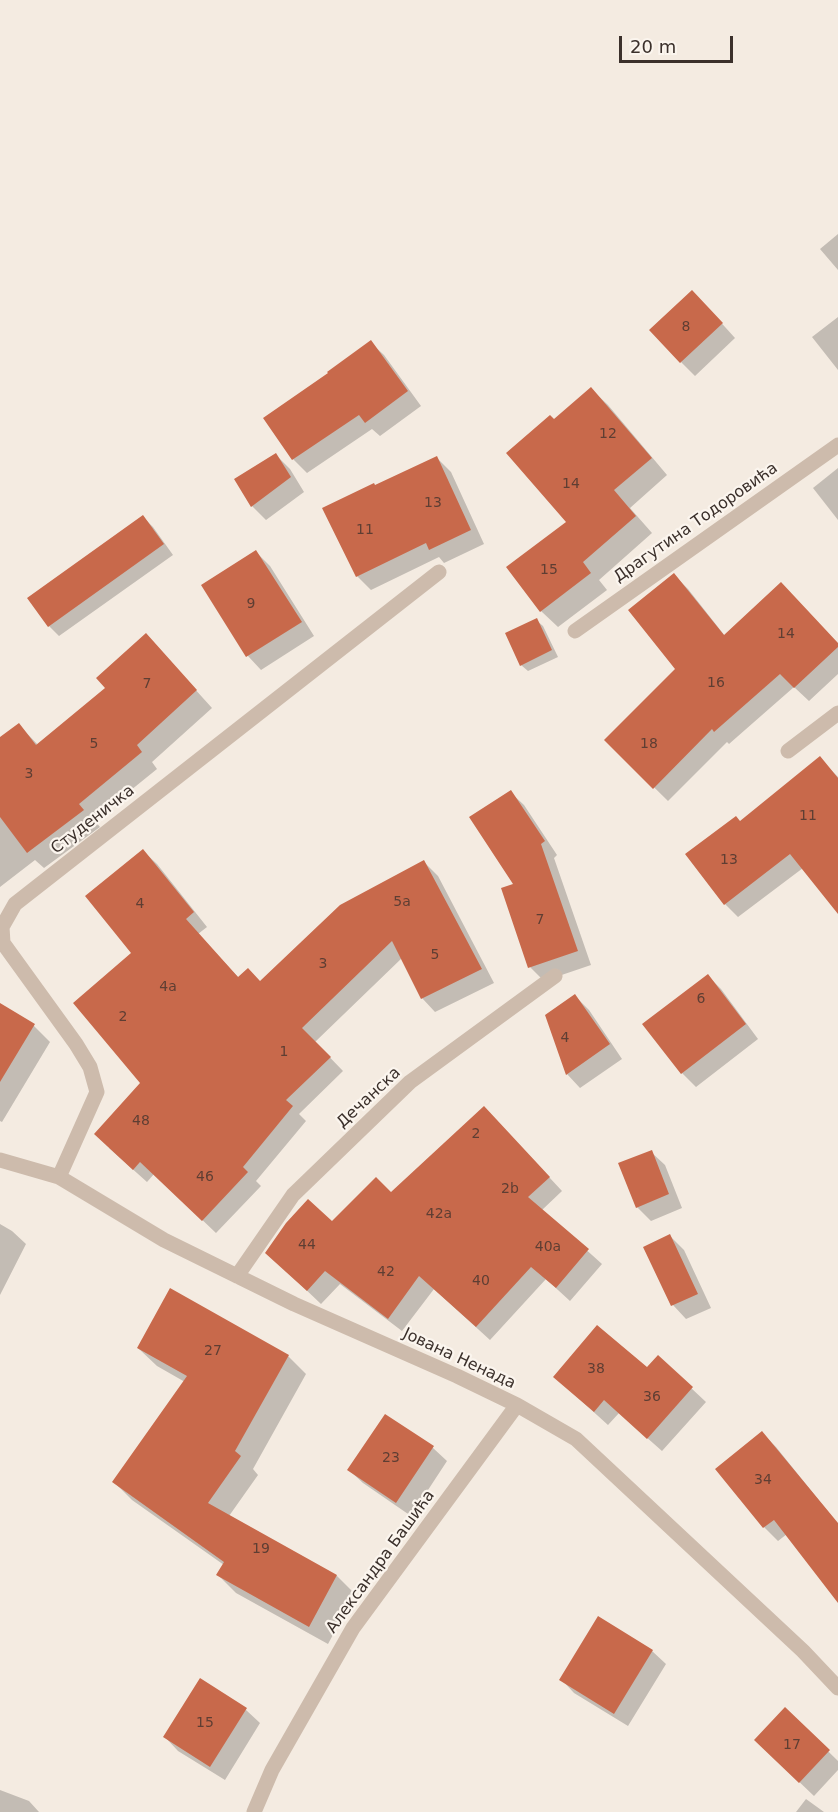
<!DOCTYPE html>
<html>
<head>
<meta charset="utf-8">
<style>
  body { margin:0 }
  #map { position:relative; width:838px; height:1812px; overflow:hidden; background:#f4ebe1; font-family:"DejaVu Sans",sans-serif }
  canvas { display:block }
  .scale { position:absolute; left:619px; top:36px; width:114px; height:27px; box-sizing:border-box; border:3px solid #3b302b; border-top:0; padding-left:8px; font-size:18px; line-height:21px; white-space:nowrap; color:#3b302b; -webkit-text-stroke:4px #fbf5ee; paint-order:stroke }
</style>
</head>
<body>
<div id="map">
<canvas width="838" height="1812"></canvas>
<div class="scale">20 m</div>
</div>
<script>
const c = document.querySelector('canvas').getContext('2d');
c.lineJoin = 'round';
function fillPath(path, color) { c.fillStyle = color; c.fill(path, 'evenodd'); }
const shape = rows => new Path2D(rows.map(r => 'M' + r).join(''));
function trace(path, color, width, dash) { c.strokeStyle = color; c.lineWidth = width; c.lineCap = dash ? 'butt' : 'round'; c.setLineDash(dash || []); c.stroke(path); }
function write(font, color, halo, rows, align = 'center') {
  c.font = font + ' "DejaVu Sans",sans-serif'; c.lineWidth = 4.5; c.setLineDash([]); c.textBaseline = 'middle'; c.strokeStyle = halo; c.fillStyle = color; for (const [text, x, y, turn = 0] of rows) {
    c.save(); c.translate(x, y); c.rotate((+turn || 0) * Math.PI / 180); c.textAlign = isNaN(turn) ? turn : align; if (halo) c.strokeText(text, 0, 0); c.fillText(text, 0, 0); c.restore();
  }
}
const shadow = shape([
  [838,234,838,270,820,249],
  [706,306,735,338,695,376,681,362],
  [838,317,838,370,812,337],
  [370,342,384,355,421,406,380,436,372,429,307,473,293,459,265,418,330,373],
  [591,389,608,405,667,475,630,508,652,533,599,580,607,590,558,627,541,611,568,523,554,421],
  [276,455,290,469,304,492,266,520,252,506],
  [437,458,451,472,484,544,444,563,439,557,371,590,357,576,376,486],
  [838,468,838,520,813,488],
  [143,517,153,527,173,555,59,636,49,626,29,598],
  [256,552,270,566,314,636,261,670,248,656,203,586],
  [674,575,688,589,725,636,838,644,838,674,809,701,794,687,729,744,727,742,668,801,606,740,677,669],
  [536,620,543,626,558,657,528,671,521,665],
  [146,635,212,708,152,762,157,769,94,820,100,827,44,868,35,860,0,887,0,739,19,725,38,745,107,688],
  [819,758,838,777,838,912,803,868,738,917,725,904,740,823],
  [510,792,524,805,557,855,554,858,591,965,544,981,530,967],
  [143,851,157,864,207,927,198,934,239,978,261,983,424,862,438,876,494,983,435,1012,422,998,402,958,315,1042,343,1071,299,1114,306,1121,256,1181,261,1186,216,1233,154,1174,147,1182,109,1148,142,1083,133,953],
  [708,976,721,989,758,1039,696,1087,682,1073],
  [575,996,589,1010,622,1059,580,1088,567,1074],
  [0,1005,34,1026,50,1042,2,1122,0,1121],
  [497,1121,562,1191,542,1210,602,1264,570,1301,546,1279,490,1340,434,1289,402,1331,340,1284,321,1304,281,1266,332,1223,391,1194],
  [651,1152,665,1165,682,1208,651,1221,637,1207],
  [0,1224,12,1231,26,1244,0,1295],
  [670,1236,684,1250,711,1308,686,1319,673,1305,645,1248],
  [138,1348,288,1356,306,1374,253,1469,258,1475,229,1516,337,1576,355,1594,328,1644,236,1593,218,1575,224,1565,132,1500,114,1482,185,1382,157,1366],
  [658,1357,706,1402,662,1451,619,1413,608,1425,555,1377,647,1369],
  [386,1416,433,1448,447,1461,411,1516,363,1483,349,1470],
  [762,1433,776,1447,838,1524,838,1600,787,1534,778,1541,764,1527,717,1469],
  [652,1651,666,1664,628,1726,574,1693,561,1679],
  [785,1709,838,1761,838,1770,814,1796,770,1754],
  [246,1710,260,1723,225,1780,178,1751,165,1737],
  [0,1790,29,1801,39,1812,0,1812],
  [806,1799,824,1812,796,1812]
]);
const building = shape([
  [692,290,723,323,680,363,649,330],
  [371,340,408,391,365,423,359,415,292,460,263,418,328,373,327,372],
  [591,387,652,458,614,490,636,516,583,562,591,573,540,612,506,567,566,522,506,453,550,415,554,419],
  [276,453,291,477,251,507,234,479],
  [437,456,471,530,429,550,426,543,356,577,322,508,374,483,375,485],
  [143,515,164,544,48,627,27,598],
  [256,550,302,622,246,657,201,585],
  [674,573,724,635,781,582,838,643,838,647,794,688,780,674,714,732,712,729,653,789,604,740,675,669,628,610],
  [537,618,552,650,520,666,505,633],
  [146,633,197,690,137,745,142,752,79,804,84,810,27,853,0,817,0,737,19,723,36,745,105,688,96,678],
  [820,756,838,778,838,914,790,854,724,905,685,854,736,816,740,821],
  [511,790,545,841,541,844,578,951,528,968,501,888,513,884,469,817],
  [143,849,194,912,186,919,238,977,248,968,260,981,340,905,424,860,482,969,421,999,392,941,302,1028,331,1057,286,1100,293,1106,243,1167,248,1172,202,1221,140,1162,133,1170,94,1134,140,1083,73,1003,131,953,85,896],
  [708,974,746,1024,681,1074,642,1024],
  [575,994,610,1044,566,1075,545,1015],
  [0,1003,35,1024,0,1082],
  [484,1106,550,1177,528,1197,589,1249,556,1288,531,1267,476,1327,419,1276,388,1319,325,1271,307,1291,265,1253,286,1223,308,1199,332,1221,376,1177,391,1192],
  [652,1150,669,1194,636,1208,618,1163],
  [670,1234,698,1294,671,1306,643,1247],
  [170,1288,289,1355,235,1451,241,1456,208,1503,337,1575,309,1627,216,1575,224,1562,112,1482,187,1376,137,1348],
  [597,1325,647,1367,658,1355,693,1387,647,1439,604,1400,594,1412,553,1377],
  [385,1414,434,1446,396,1503,347,1470],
  [762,1431,838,1523,838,1603,774,1520,763,1528,715,1469],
  [598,1616,653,1650,614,1714,559,1680],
  [200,1678,247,1708,210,1767,163,1737],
  [785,1707,830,1750,799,1783,754,1740]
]);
const minor = shape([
  [575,631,838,445],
  [788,751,838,713],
  [0,1160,59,1177,164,1240,294,1304,457,1376,517,1405,576,1439,803,1651,838,1688],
  [59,1177,97,1092,90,1067,76,1044,3,943,2,927,15,904,439,572],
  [237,1276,293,1195,410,1082,555,976],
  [254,1812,272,1770,353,1628,517,1405]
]);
const numberNames = [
  ["8",686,327],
  ["12",608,434],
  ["14",571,484],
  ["13",433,503],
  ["11",365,530],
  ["15",549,570],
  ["9",251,604],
  ["14",786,634],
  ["16",716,683],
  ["7",147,684],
  ["5",94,744],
  ["18",649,744],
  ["3",29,774],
  ["11",808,816],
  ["13",729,860],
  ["5a",402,902],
  ["4",140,904],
  ["7",540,920],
  ["5",435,955],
  ["3",323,964],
  ["4a",168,987],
  ["6",701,999],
  ["2",123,1017],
  ["4",565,1038],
  ["1",284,1052],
  ["48",141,1121],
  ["2",476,1134],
  ["46",205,1177],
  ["2b",510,1189],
  ["42a",439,1214],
  ["44",307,1245],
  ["40a",548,1247],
  ["42",386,1272],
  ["40",481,1281],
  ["27",213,1351],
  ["38",596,1369],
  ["36",652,1397],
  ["23",391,1458],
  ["34",763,1480],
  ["19",261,1549],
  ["15",205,1723],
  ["17",792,1745]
];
const streetNames = [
  ["Драгутина Тодоровића",696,523,-35],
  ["Студеничка",93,820,-38],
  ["Дечанска",369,1098,-43],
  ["Јована Ненада",459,1359,25],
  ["Александра Башића",381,1562,-54]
];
fillPath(shadow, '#0003');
fillPath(building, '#c8694b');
trace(minor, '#cdbbac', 15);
write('14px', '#5e3e33', null, numberNames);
write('16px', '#3b302b', '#fbf5ee', streetNames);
</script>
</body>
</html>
